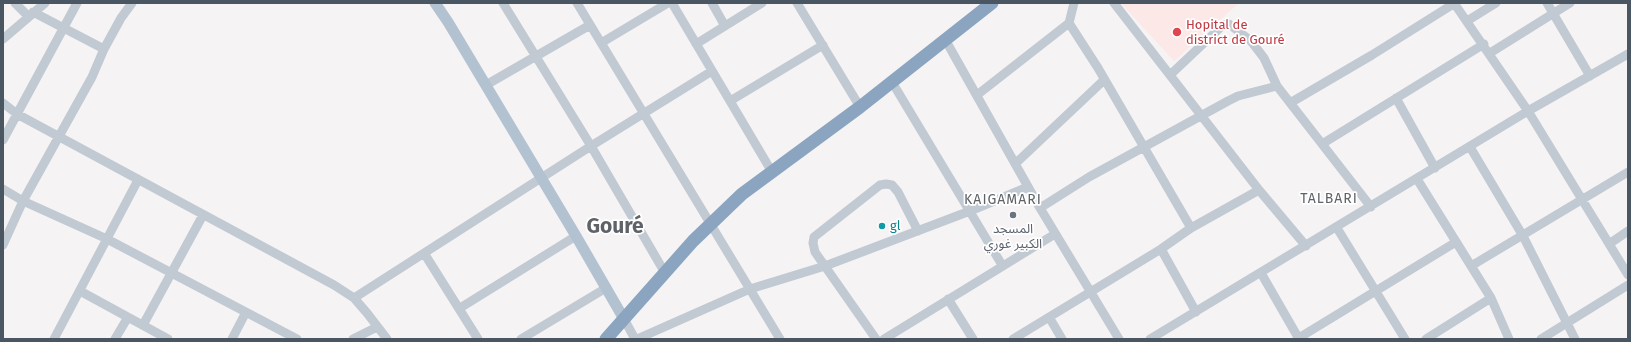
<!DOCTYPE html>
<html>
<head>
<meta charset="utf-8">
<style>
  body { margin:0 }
  #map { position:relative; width:1631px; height:342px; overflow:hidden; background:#f5f3f3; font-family:"Fira Sans",sans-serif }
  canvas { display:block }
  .frame { position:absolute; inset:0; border:4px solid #4a5661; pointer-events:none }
</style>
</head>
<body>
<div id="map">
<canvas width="1631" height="342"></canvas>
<div class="frame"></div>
</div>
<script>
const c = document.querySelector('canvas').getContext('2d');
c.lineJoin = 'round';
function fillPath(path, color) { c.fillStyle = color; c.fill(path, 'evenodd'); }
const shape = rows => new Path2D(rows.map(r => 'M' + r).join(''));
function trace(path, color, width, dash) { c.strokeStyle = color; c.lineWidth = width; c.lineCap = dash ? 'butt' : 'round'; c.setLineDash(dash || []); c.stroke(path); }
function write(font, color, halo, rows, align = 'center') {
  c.font = font + ' "Fira Sans","Noto Sans Arabic",sans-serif'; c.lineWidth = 3.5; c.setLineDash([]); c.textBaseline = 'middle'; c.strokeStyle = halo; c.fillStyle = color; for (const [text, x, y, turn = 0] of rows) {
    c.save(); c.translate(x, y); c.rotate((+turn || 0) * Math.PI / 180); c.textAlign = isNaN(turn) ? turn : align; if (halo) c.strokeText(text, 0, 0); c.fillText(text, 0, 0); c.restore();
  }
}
const medical = shape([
  [1121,3,1239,3,1174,61]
]);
const minor = shape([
  [15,3,28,16],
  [503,3,591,146,665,273],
  [577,3,780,339],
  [672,3,772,172],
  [712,3,725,26],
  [797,3,860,107],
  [1074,3,1069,23,1098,68,1191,228],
  [1114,3,1259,190,1306,246],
  [1454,3,1528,111,1628,275],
  [1547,3,1590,76],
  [33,12,104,49],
  [1467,21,1496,3],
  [3,39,45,3],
  [946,41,1040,208,1119,339],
  [601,43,668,3],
  [696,44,762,3],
  [1490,53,1570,3],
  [1170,75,1223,25,1229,24,1251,41,1264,58,1277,86,1371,207],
  [892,82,1002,265],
  [486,85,590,25],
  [977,95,1069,23],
  [1396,98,1435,168],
  [730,101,823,45],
  [3,103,17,114,334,285,354,298,367,313,387,339],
  [1290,103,1372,55,1455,3],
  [3,140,77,3],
  [1322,144,1484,44],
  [1470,147,1523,236,1575,339],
  [1015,164,1104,80],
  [1417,179,1491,298,1509,339],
  [3,189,23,201,107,239,297,339],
  [1040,208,1089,177,1228,101,1238,96,1277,86],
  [1337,228,1405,339],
  [1609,244,1628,231],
  [3,245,23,201,92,77,104,49,121,18,132,3],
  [1161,249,1196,312],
  [424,253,478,339],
  [1471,266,1628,172],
  [1261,273,1299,339],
  [80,291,168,339],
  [354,298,591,146,712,71],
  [948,299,973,339],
  [460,308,576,236],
  [1049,317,1062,339],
  [624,319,635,339],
  [143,325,203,215],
  [54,339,138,180],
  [115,339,128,317],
  [232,339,246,312],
  [353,339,377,327],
  [521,339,606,288],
  [637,339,750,289,825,266,970,211,1028,187],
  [876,339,815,252,813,243,814,237,880,185,886,184,892,185,898,192,918,231],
  [884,339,1055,234],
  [1013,339,1161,249,1191,228,1259,190],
  [1150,339,1528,111,1628,54],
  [1297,339,1456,242],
  [1426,339,1491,298],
  [1541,339,1628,285]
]);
const major = shape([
  [435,3,448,22,576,236,624,319]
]);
const highway = shape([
  [606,339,693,241,742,194,860,107,992,3]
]);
const markers = [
  [1177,32,5,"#e0444e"],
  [1013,215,4,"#6b7280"],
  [882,226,4,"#0f9aa8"]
];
const healthNames = [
  ["Hopital de",1186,25],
  ["district de Gouré",1186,40]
];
const cultureNames = [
  ["gl",890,226]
];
const worshipNames = [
  ["المسجد",1013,229],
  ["الكبير غوري",1013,244]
];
const neighbourhoodNames = [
  ["TALBARI",1329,199],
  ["KAIGAMARI",1003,200]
];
const townNames = [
  ["Gouré",615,227]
];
fillPath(medical, '#fce8e6');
trace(minor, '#c1cad2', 9);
trace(major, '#b3c2d1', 11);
trace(highway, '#8ba5c1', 13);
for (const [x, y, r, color] of markers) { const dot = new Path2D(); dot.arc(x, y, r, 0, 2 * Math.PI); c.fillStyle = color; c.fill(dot); trace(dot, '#fff', 1.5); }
write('13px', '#be3a42', '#fff', healthNames, 'left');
write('13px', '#0d838f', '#fff', cultureNames, 'left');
write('13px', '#5b616d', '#fff', worshipNames);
c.letterSpacing = '1px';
write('14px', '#5f6368', '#fff', neighbourhoodNames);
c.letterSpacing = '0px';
write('bold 21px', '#5f6368', '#fff', townNames);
</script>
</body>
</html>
